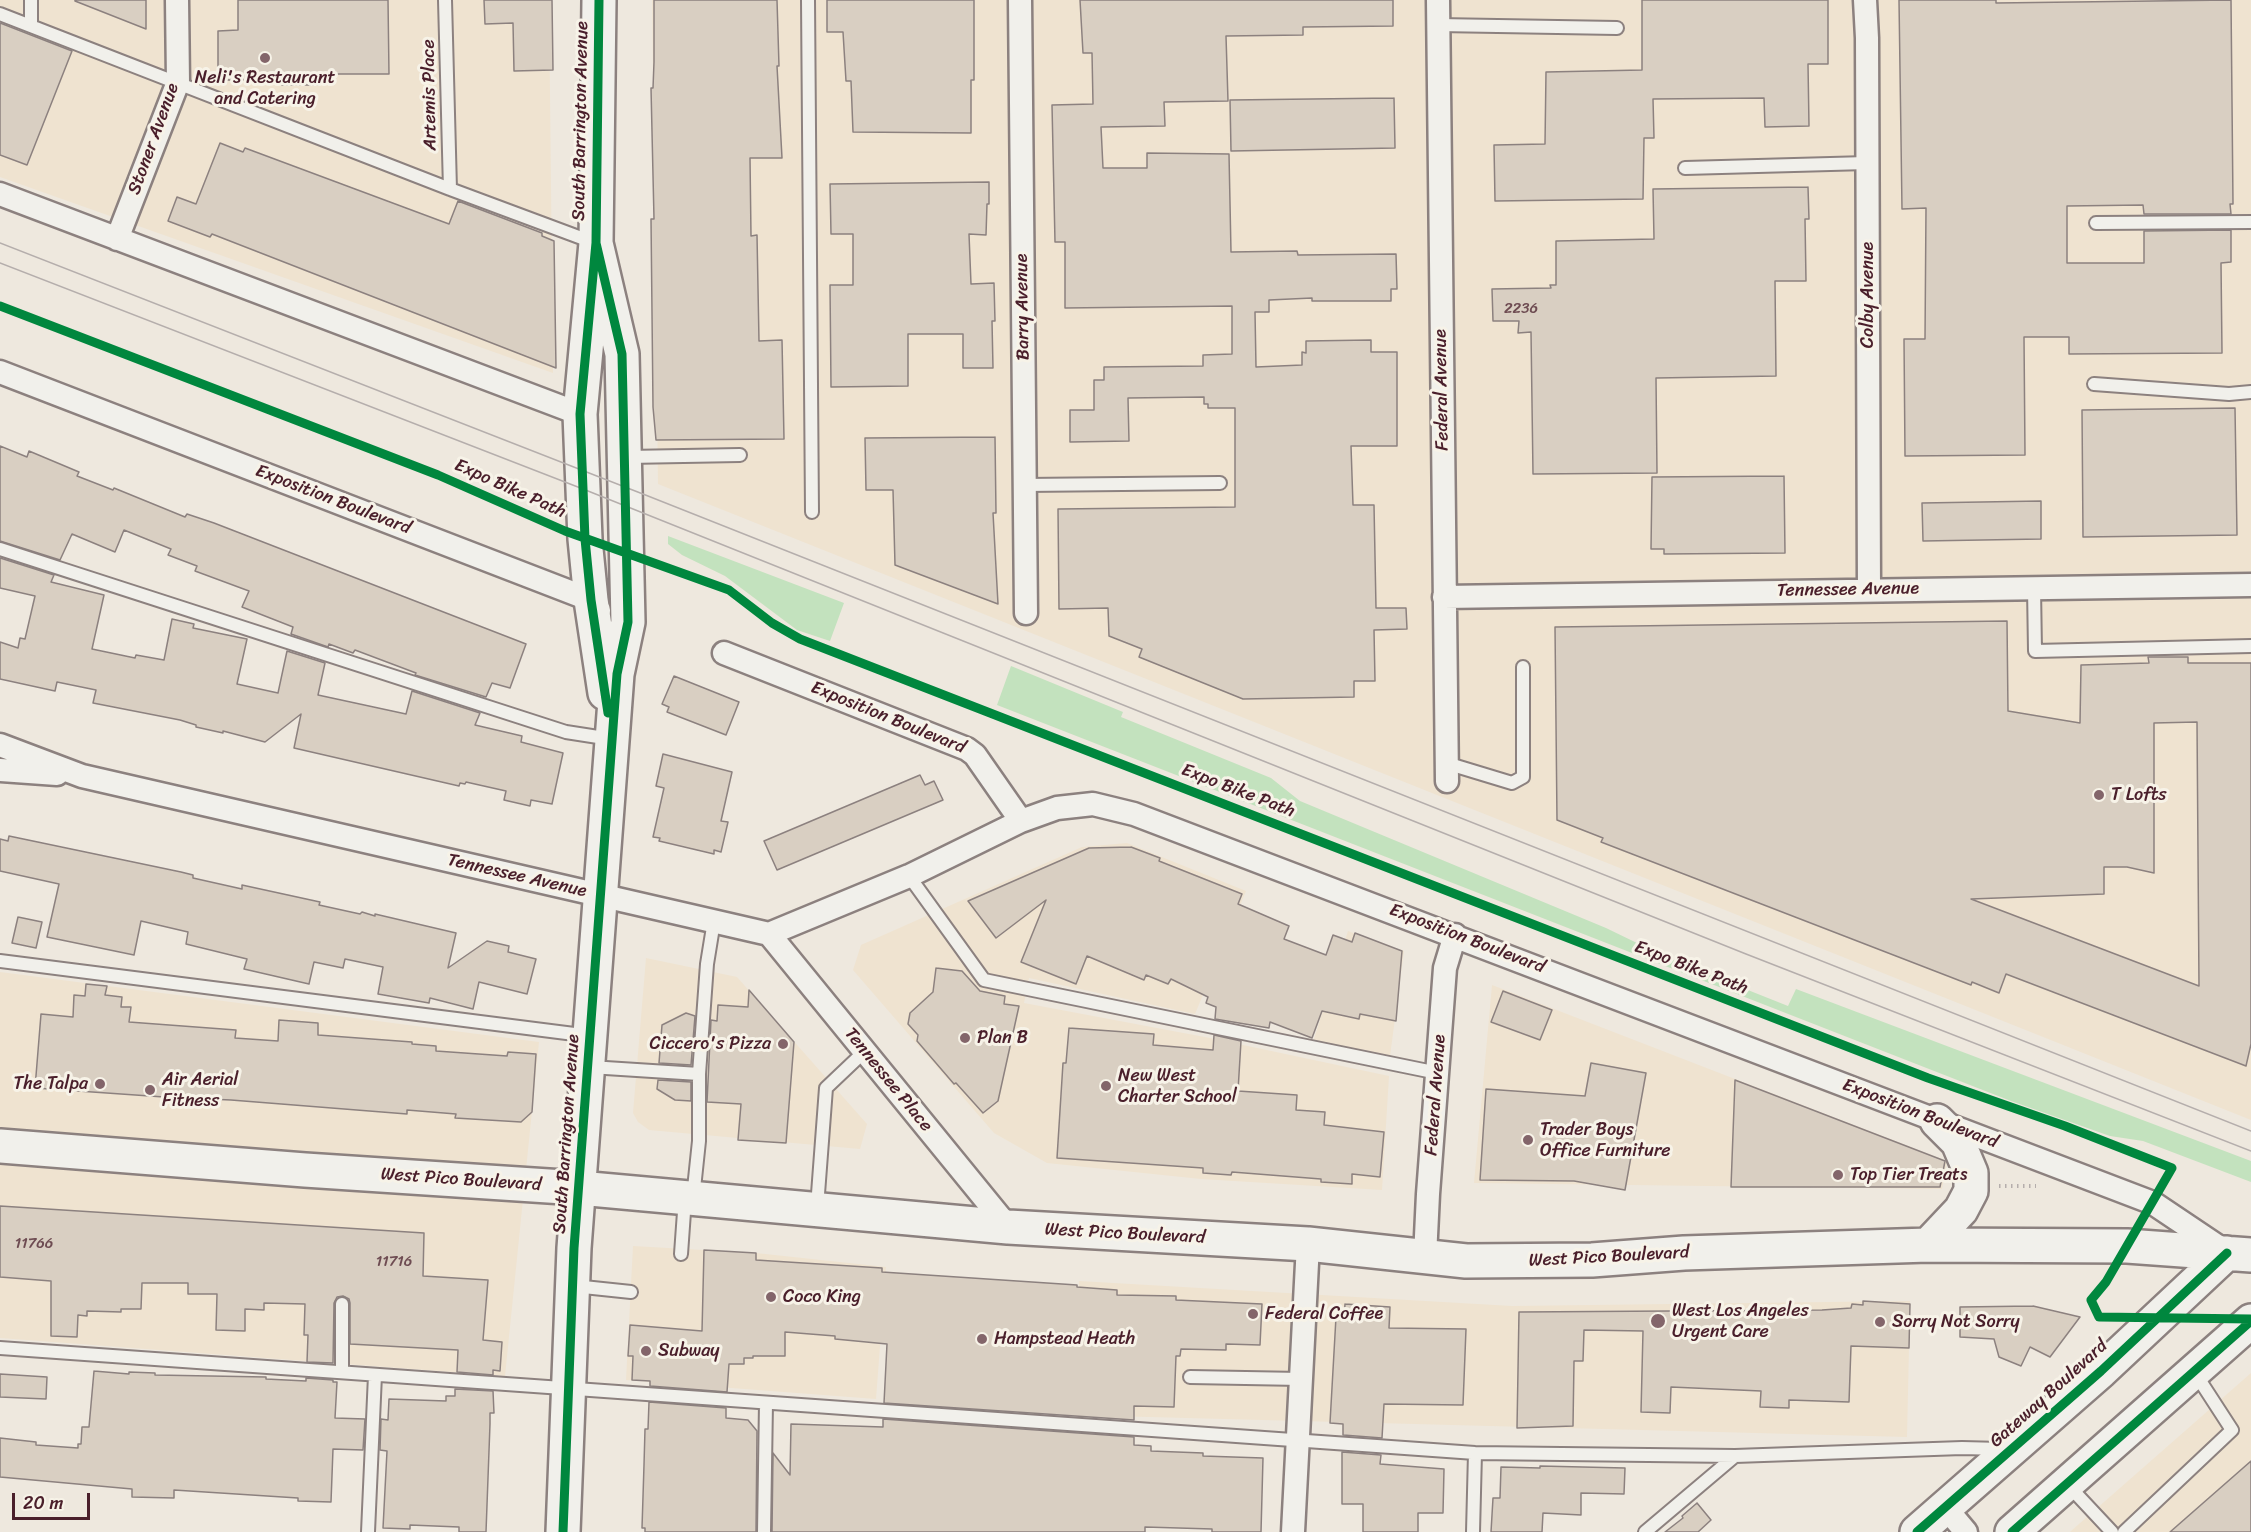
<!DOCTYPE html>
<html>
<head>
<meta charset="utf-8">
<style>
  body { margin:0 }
  #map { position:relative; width:2251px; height:1532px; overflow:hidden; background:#eee8de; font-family:Sriracha,sans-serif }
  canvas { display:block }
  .scale { position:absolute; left:12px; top:1493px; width:78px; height:27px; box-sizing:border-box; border:3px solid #4a1f2b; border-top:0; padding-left:8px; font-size:18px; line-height:21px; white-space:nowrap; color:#4a1f2b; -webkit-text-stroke:4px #f7f3e8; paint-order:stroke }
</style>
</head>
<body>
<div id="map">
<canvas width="2251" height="1532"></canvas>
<div class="scale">20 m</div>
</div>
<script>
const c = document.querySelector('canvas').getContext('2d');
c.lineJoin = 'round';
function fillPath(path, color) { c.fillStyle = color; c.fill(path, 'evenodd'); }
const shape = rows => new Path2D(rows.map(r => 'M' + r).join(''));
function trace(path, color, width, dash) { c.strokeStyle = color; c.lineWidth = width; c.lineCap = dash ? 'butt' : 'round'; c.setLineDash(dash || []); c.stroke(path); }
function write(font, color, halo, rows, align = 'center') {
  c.font = font + ' Sriracha,sans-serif'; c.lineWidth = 6; c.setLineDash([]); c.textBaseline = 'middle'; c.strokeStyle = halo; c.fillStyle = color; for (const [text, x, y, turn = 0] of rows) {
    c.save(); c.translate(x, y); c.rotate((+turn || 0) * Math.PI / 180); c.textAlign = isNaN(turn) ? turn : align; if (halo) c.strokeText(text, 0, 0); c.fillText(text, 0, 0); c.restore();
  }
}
const built = shape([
  [0,0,549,0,553,373,0,177],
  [652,0,2251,0,2251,1120,658,484],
  [1127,843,1246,891,1195,1014,1029,978,1024,1003,1210,1038,1389,1076,1382,1190,1201,1179,1047,1163,994,1133,853,970,861,945,1082,847],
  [1348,931,1404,951,1390,1056,1313,1042],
  [646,958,737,977,867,1124,860,1149,649,1130,638,1122,633,1113],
  [0,972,539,1042,505,1376,0,1338],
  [1492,985,1947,1161,1942,1189,1474,1183],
  [633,1246,756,1253,886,1267,876,1399,626,1380],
  [1079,1281,1512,1306,1910,1301,1907,1437,1073,1415],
  [2251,1373,2251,1532,2070,1532,2071,1531]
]);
const green = shape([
  [668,536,844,603,830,641,797,630,725,576,682,555,668,544],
  [1011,666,1123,712,1121,717,1271,778,1300,801,1606,928,1670,959,1788,1006,1796,989,2251,1161,2251,1182,2143,1141,2110,1136,2011,1101,997,705]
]);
const building = shape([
  [75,0,146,0,146,29,75,1,75,0],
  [238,0,388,0,389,74,318,74,318,85,282,85,282,80,218,80,218,31,238,30,238,0],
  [484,0,552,0,553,70,514,71,513,23,485,24,484,0],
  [654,0,777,0,779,66,777,66,782,158,750,158,751,236,757,235,759,341,782,340,784,439,656,440,653,407,651,219,654,219,651,88,653,88,654,62,654,0],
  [827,0,974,0,974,80,971,80,971,133,853,132,851,81,846,81,843,32,827,32,827,0],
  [1080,0,1393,0,1393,26,1303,27,1303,35,1226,36,1228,101,1164,102,1165,126,1101,127,1103,168,1147,168,1147,153,1229,154,1231,252,1297,251,1298,255,1396,254,1397,289,1391,289,1391,301,1312,301,1312,298,1269,300,1269,312,1255,312,1256,367,1302,365,1302,352,1306,353,1306,341,1371,340,1371,352,1397,352,1397,446,1351,446,1353,505,1374,505,1376,608,1406,608,1407,629,1374,630,1375,681,1354,681,1354,697,1243,699,1139,657,1142,649,1109,636,1108,608,1059,609,1058,509,1235,507,1235,408,1208,408,1208,404,1204,404,1204,397,1128,398,1129,441,1070,442,1070,410,1094,410,1094,380,1104,380,1104,367,1203,366,1203,355,1232,354,1232,306,1065,308,1065,242,1055,242,1052,105,1093,104,1092,53,1083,53,1080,0],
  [1642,0,1828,0,1828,64,1808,64,1809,126,1765,127,1764,98,1653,99,1654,138,1644,138,1643,199,1495,201,1494,145,1545,144,1546,72,1642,70,1642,0],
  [1899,0,1996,0,1996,3,2231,0,2233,204,2230,204,2231,214,2144,214,2143,205,2067,206,2067,263,2144,263,2144,231,2231,230,2231,262,2221,263,2222,353,2069,354,2069,337,2024,337,2025,455,1905,456,1904,339,1925,339,1926,208,1902,209,1899,0],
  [0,23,72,51,27,165,0,155,0,23],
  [1394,98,1395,148,1231,151,1230,100,1394,98],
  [220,143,243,152,245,148,449,224,458,201,542,233,542,236,554,241,556,368,212,234,210,237,168,221,177,197,196,204,220,143],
  [989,182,989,204,987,204,986,235,969,234,971,284,994,283,995,321,992,321,993,368,963,368,963,334,908,334,908,386,831,387,830,285,853,285,853,234,831,234,830,184,989,182],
  [1808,187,1809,219,1805,219,1806,281,1775,281,1776,376,1656,378,1657,473,1533,474,1531,332,1518,333,1519,321,1493,321,1492,289,1551,288,1550,285,1556,285,1556,241,1654,239,1653,189,1808,187],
  [2235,408,2237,535,2083,537,2082,410,2235,408],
  [995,437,996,513,993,513,998,604,895,565,893,490,866,490,865,438,995,437],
  [0,446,27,457,29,451,79,472,77,476,113,490,114,488,185,517,187,514,214,523,526,644,510,688,492,683,486,697,415,675,416,673,355,650,353,653,329,644,328,647,291,634,293,627,242,607,249,591,195,571,197,566,168,555,171,549,124,530,115,552,72,534,60,560,0,541,0,446],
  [1784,476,1785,553,1664,554,1664,549,1651,549,1652,477,1784,476],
  [2041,501,2041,539,1923,541,1922,503,2041,501],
  [0,558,54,575,51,582,104,595,92,649,135,658,136,655,164,660,172,619,194,624,193,628,247,639,237,684,278,693,287,651,325,663,318,695,406,714,412,691,480,713,475,725,522,736,521,742,563,753,552,804,531,800,530,806,504,800,506,791,466,782,465,784,460,783,459,786,294,748,301,714,265,742,223,731,223,733,196,727,196,725,180,720,93,703,96,690,57,682,55,691,0,679,0,642,18,648,20,638,25,639,35,596,0,588,0,558],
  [2007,621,2008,711,2080,723,2081,665,2149,663,2148,657,2188,657,2188,663,2251,663,2251,1044,2246,1066,2006,974,1999,993,1972,982,1971,985,1601,842,1603,838,1557,820,1555,627,2007,621],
  [2197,722,2199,986,1971,899,2104,894,2104,867,2127,867,2154,873,2154,723,2197,722],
  [674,676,739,702,726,735,667,712,669,707,662,704,674,676],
  [663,754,732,772,721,821,728,822,721,852,714,850,714,854,659,841,660,838,653,837,664,788,656,786,663,754],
  [920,775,925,785,934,781,943,800,777,870,764,841,920,775],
  [9,836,181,872,193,875,193,878,242,889,242,885,320,902,319,905,360,914,362,912,375,916,375,914,456,933,448,968,487,941,509,946,508,952,536,959,527,994,479,982,473,1009,430,998,429,1003,378,994,383,967,345,959,343,968,314,962,309,984,244,969,247,959,186,944,188,932,141,921,134,955,47,937,59,884,0,871,0,839,8,841,9,836],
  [1131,847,1160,858,1159,861,1242,894,1238,904,1289,926,1284,939,1326,955,1333,935,1352,942,1355,933,1402,951,1396,1021,1360,1014,1359,1019,1322,1011,1312,1038,1270,1022,1269,1028,1215,1019,1216,1007,1206,1003,1208,997,1171,979,1168,984,1146,975,1144,980,1087,956,1076,984,1021,962,1046,900,996,938,968,901,1089,848,1131,847],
  [18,917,42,922,36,948,12,943,18,917],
  [936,968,962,971,980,991,1005,996,1004,1004,1019,1006,998,1101,983,1113,956,1083,954,1084,917,1041,918,1035,908,1024,910,1013,933,992,936,968],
  [86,984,107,986,105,995,122,997,121,1007,131,1007,129,1022,236,1030,235,1038,278,1041,279,1020,318,1023,318,1035,412,1042,412,1044,436,1046,436,1051,507,1056,508,1052,536,1054,532,1112,521,1122,455,1118,456,1114,407,1110,407,1114,231,1100,164,1097,35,1088,41,1014,73,1017,74,995,85,996,86,984],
  [749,990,794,1042,786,1143,738,1140,741,1104,707,1102,711,1020,717,1021,718,1005,748,1007,749,990],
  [1503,991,1552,1010,1540,1040,1491,1022,1503,991],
  [686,1013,695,1016,691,1065,659,1063,662,1025,686,1013],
  [1069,1028,1154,1034,1153,1045,1213,1050,1214,1035,1241,1041,1238,1091,1297,1095,1296,1110,1325,1112,1324,1125,1384,1132,1380,1177,1352,1174,1352,1184,1321,1182,1321,1179,1232,1172,1231,1175,1203,1173,1203,1168,1057,1158,1063,1063,1066,1063,1069,1028],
  [1591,1063,1646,1073,1625,1190,1574,1181,1480,1180,1486,1089,1585,1096,1591,1063],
  [658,1080,691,1082,691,1101,675,1100,657,1089,658,1080],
  [1735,1080,1945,1161,1940,1187,1731,1187,1735,1080],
  [0,1206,424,1233,423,1276,488,1280,483,1340,502,1342,500,1371,493,1370,493,1375,457,1372,458,1350,350,1344,350,1303,349,1299,343,1296,337,1297,334,1303,333,1363,307,1362,308,1335,304,1335,305,1304,264,1303,264,1310,245,1309,245,1331,216,1330,217,1294,188,1294,188,1283,142,1283,141,1309,121,1309,121,1312,87,1311,87,1316,78,1315,77,1337,51,1336,51,1281,0,1277,0,1206],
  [704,1250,756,1253,756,1260,882,1268,882,1272,1077,1285,1077,1287,1117,1290,1117,1295,1176,1296,1176,1300,1262,1304,1260,1345,1226,1344,1226,1350,1181,1349,1180,1356,1176,1356,1174,1407,1134,1406,1134,1420,884,1403,887,1344,835,1339,835,1336,785,1332,785,1356,753,1356,753,1358,744,1358,744,1364,729,1364,727,1392,650,1386,650,1381,632,1380,633,1356,628,1356,630,1325,702,1331,704,1250],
  [1863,1301,1910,1304,1909,1348,1851,1346,1849,1402,1789,1400,1789,1408,1760,1407,1761,1391,1671,1387,1670,1413,1641,1412,1643,1331,1584,1330,1583,1361,1574,1361,1573,1426,1517,1428,1519,1312,1822,1310,1851,1308,1852,1304,1863,1305,1863,1301],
  [1345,1304,1390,1307,1389,1328,1466,1329,1463,1405,1384,1404,1382,1438,1343,1435,1343,1424,1330,1423,1336,1317,1344,1318,1345,1304],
  [2033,1306,2080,1317,2050,1357,2030,1347,2021,1366,1999,1357,1994,1339,1960,1337,1960,1307,2033,1306],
  [94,1371,129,1374,129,1372,155,1373,155,1375,266,1377,266,1379,306,1381,306,1378,333,1380,333,1382,337,1382,335,1418,365,1419,363,1450,333,1449,331,1502,298,1501,298,1498,174,1490,174,1498,132,1497,132,1489,0,1477,0,1438,36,1442,36,1445,78,1448,78,1444,81,1444,82,1427,89,1427,94,1371],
  [0,1374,47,1377,46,1399,0,1397,0,1374],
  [455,1389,493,1391,494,1413,490,1413,490,1424,486,1532,459,1532,459,1527,410,1525,410,1529,383,1528,387,1451,380,1450,381,1419,388,1420,389,1399,446,1401,446,1396,455,1396,455,1389],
  [649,1402,726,1408,726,1418,748,1420,757,1431,756,1532,645,1532,645,1528,642,1528,644,1465,645,1429,648,1429,649,1402],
  [883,1419,1134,1437,1134,1445,1151,1446,1151,1451,1203,1453,1203,1456,1263,1458,1261,1532,1212,1532,1212,1529,1145,1527,1145,1532,772,1532,773,1453,790,1475,791,1424,883,1427,883,1419],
  [1342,1452,1381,1455,1380,1464,1444,1469,1443,1513,1418,1513,1418,1532,1363,1532,1363,1504,1342,1504,1342,1452],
  [2251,1461,2251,1532,2170,1532,2251,1461],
  [1540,1466,1625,1468,1624,1494,1581,1493,1581,1515,1543,1513,1542,1532,1491,1532,1493,1498,1500,1498,1501,1467,1540,1468,1540,1466],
  [1697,1503,1711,1520,1698,1532,1665,1532,1683,1518,1682,1516,1697,1503]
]);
const path = shape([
  [1999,1186,2036,1186]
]);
const lane = shape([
  [31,0,31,26],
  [445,0,450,189],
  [808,0,812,512],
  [0,14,450,189,595,243],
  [1438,25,1617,28],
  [1685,168,1867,163],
  [2096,223,2251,222],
  [2094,384,2229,394,2251,392],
  [627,457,740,455],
  [1025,485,1220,483],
  [0,549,566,732,611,739],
  [2034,588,2035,651,2251,646],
  [1446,763,1512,783,1523,777,1523,667],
  [909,876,984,980,1438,1073],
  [0,961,590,1036],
  [590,1067,699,1074,707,964,714,921],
  [693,1198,699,1141,699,1074],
  [817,1207,826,1088,865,1051],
  [681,1254,685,1198],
  [574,1286,631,1292],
  [0,1348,1475,1453,1735,1456,1962,1448,2002,1449],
  [342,1372,342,1304],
  [1190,1377,1301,1379],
  [2068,1485,2112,1532],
  [368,1532,375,1375],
  [764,1532,766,1403],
  [1473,1532,1475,1453],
  [1645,1532,1735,1456],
  [2124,1532,2232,1430,2195,1373]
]);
const street = shape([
  [1020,0,1026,613],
  [1438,0,1447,781],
  [1865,0,1867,38,1869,590],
  [0,194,580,414],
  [117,239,178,82,177,0],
  [0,372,591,600,599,610],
  [1444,597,2251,585],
  [724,653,967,749,975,755,1021,821,1057,808,1093,804,1134,814,2153,1203,2226,1252],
  [0,745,82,776,769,934,909,876,1021,821],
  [0,770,57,774],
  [769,934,1008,1227],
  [1425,1257,1428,1194,1445,968,1455,935],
  [1945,1507,1966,1532],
  [1293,1532,1308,1244]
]);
const secondary = shape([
  [599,0,596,243,580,414,585,539,591,600,605,693],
  [0,1146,305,1170,579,1188,1008,1227,1308,1244,1466,1261,1592,1260,1684,1253,1928,1245,2127,1246,2251,1255],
  [1928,1245,1961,1210,1971,1191,1971,1173,1958,1142,1937,1121],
  [563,1532,574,1248,617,674,628,622,622,354,596,243],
  [1917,1532,2101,1371,2227,1253],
  [2012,1532,2251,1321]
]);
const tram = shape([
  [0,243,648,496,2251,1131],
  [0,263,583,489,1746,954,2251,1151]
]);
const cycleway = shape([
  [599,0,596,243,580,414,585,539,591,600,608,713],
  [0,306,438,475,565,531,729,590,772,623,800,639,1928,1078,2065,1126,2172,1168,2106,1282,2091,1300,2099,1317,2251,1319],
  [563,1532,574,1248,617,674,628,622,622,354,596,243],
  [1917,1532,2101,1371,2227,1253],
  [2012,1532,2251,1321]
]);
const markers = [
  [265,58,6,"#83656a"],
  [2099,795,6,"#83656a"],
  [965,1038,6,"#83656a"],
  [783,1044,6,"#83656a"],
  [100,1084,6,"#83656a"],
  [1106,1086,6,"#83656a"],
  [150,1090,6,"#83656a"],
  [1528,1140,6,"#83656a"],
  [1838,1175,6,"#83656a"],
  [771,1297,6,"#83656a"],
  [1253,1314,6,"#83656a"],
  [1658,1321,8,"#83656a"],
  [1880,1322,6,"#83656a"],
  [982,1339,6,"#83656a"],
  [646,1351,6,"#83656a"]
];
const numberNames = [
  ["2236",1521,309],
  ["11766",34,1244],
  ["11716",394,1262]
];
const poiNames = [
  ["Neli's Restaurant",265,78,"center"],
  ["and Catering",265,99,"center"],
  ["T Lofts",2111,795],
  ["Plan B",977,1038],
  ["Ciccero's Pizza",771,1044,"right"],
  ["New West",1118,1076],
  ["Charter School",1118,1097],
  ["Air Aerial",162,1080],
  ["Fitness",162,1101],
  ["The Talpa",88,1084,"right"],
  ["Trader Boys",1540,1130],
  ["Office Furniture",1540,1151],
  ["Top Tier Treats",1850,1175],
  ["Coco King",783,1297],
  ["West Los Angeles",1672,1311],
  ["Urgent Care",1672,1332],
  ["Federal Coffee",1265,1314],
  ["Sorry Not Sorry",1892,1322],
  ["Hampstead Heath",994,1339],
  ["Subway",658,1351]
];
const streetNames = [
  ["Artemis Place",430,95,-91],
  ["South Barrington Avenue",581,121,-89],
  ["Stoner Avenue",154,139,-70],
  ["Colby Avenue",1868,295,-90],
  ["Barry Avenue",1023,307,-91],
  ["Federal Avenue",1442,390,-91],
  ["Expo Bike Path",510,489,24],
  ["Exposition Boulevard",333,500,21],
  ["Tennessee Avenue",1848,590,-1],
  ["Exposition Boulevard",888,718,22],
  ["Expo Bike Path",1238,791,21],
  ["Tennessee Avenue",517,876,13],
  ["Exposition Boulevard",1467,939,21],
  ["Expo Bike Path",1691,968,21],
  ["Tennessee Place",888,1080,51],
  ["Federal Avenue",1436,1095,-86],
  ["Exposition Boulevard",1920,1114,21],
  ["South Barrington Avenue",567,1134,-86],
  ["West Pico Boulevard",461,1180,4],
  ["West Pico Boulevard",1125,1234,3],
  ["West Pico Boulevard",1609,1257,-3],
  ["Gateway Boulevard",2049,1394,-42]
];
fillPath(built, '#efe3d0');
fillPath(green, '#c3e2be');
fillPath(building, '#d9cfc2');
trace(building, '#8c817f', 1.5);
trace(lane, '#8c817f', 16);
trace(street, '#8c817f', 27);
trace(secondary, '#8c817f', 38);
trace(path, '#b5aeac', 4, [1.5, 4.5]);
trace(lane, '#f1f0eb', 12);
trace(street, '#f1f0eb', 22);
trace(secondary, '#f1f0eb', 33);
trace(tram, '#b5aeac', 1.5);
trace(cycleway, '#00873e', 9);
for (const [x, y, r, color] of markers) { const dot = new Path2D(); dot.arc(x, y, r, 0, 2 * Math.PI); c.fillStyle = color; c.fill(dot); trace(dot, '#f7f3e8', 2); }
write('15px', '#6e4c52', null, numberNames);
write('18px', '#4a1f2b', '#f7f3e8', poiNames, 'left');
write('18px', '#4a1f2b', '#f7f3e8', streetNames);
</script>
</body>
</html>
